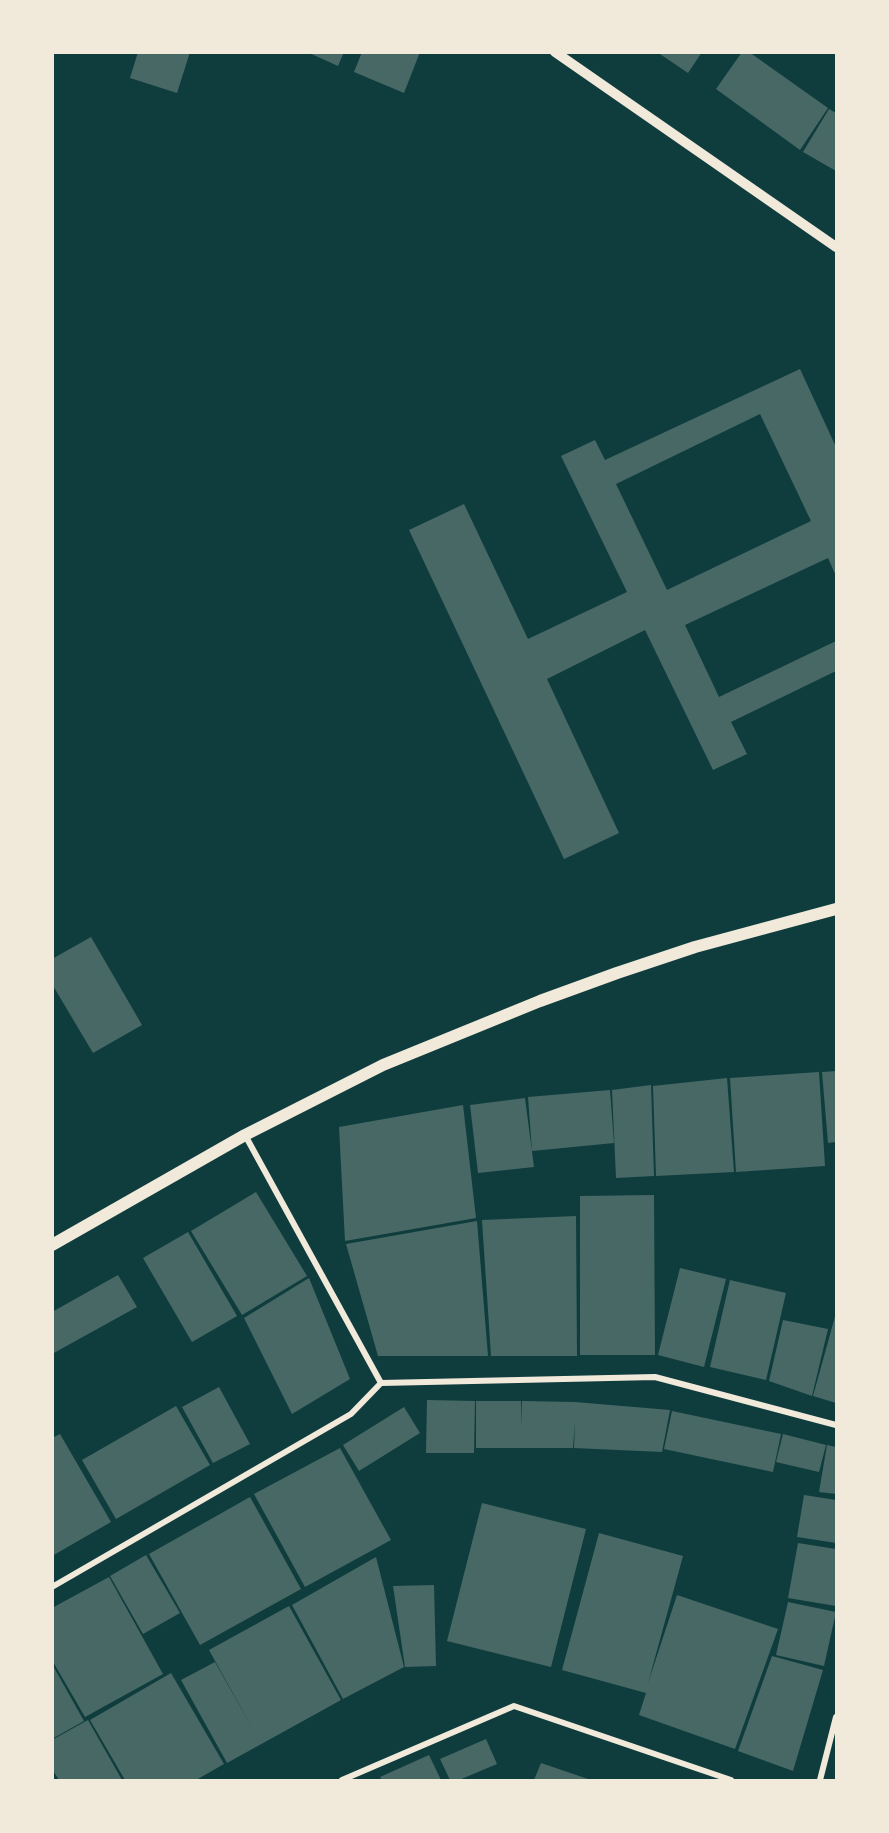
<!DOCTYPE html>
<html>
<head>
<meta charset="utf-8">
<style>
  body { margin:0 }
  #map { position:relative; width:889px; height:1833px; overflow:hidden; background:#0f3d3e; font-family:"Sofia Sans Condensed",sans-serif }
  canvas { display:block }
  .frame { position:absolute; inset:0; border:54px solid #f1e9da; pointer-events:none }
</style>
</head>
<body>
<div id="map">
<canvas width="889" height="1833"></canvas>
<div class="frame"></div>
</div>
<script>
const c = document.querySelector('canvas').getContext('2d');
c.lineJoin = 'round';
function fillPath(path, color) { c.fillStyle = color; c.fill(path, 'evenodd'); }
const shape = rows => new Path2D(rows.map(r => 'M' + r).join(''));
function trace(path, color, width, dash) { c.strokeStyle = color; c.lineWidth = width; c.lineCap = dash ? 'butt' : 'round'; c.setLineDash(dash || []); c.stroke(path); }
const building = shape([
  [138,52,190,52,177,93,130,78],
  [307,52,344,52,338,66],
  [362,52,420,52,404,93,354,72],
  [657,52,702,52,688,73],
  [742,52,749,52,828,108,800,150,716,89],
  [829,109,836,113,836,171,803,152],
  [800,369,836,447,836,576,828,558,685,625,719,697,836,641,836,671,731,722,747,754,713,770,645,630,547,679,619,833,564,859,409,530,464,504,528,639,627,592,561,456,595,440,605,460],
  [760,414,811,521,667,590,616,484],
  [91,937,142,1025,93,1053,52,984,52,959],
  [836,1071,836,1142,828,1143,822,1072],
  [819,1072,825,1166,736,1172,730,1078],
  [727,1078,734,1172,656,1176,653,1086],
  [651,1085,654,1176,616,1178,612,1090],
  [610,1090,614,1143,532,1151,528,1097],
  [525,1098,534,1167,478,1173,470,1105],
  [463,1105,476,1218,345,1241,339,1127],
  [256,1192,307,1276,242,1315,191,1231],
  [654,1195,655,1355,580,1355,580,1196],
  [576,1216,577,1356,491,1356,482,1220],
  [477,1221,488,1356,378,1356,346,1244],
  [188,1232,237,1316,192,1342,143,1258],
  [680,1268,726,1279,704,1367,658,1355],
  [118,1275,137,1307,52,1354,52,1312],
  [309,1278,350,1379,292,1414,244,1318],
  [730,1280,786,1293,766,1380,710,1367],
  [836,1313,836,1403,813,1396],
  [783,1320,828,1329,812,1396,769,1381],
  [219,1387,250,1444,213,1463,182,1407],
  [427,1400,475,1401,474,1453,426,1453],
  [476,1401,521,1401,521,1426,522,1401,575,1402,670,1410,662,1452,574,1448,575,1422,573,1448,476,1448],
  [176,1406,210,1465,116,1519,82,1460],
  [404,1407,420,1433,359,1471,343,1445],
  [672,1411,781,1434,773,1472,664,1449],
  [60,1434,111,1522,52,1556,52,1438],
  [783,1434,826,1445,819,1472,776,1462],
  [827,1445,836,1447,836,1494,819,1492],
  [340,1448,391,1540,305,1587,254,1494],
  [804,1495,836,1500,836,1543,797,1537],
  [250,1497,301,1589,200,1645,149,1554],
  [482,1503,586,1529,551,1667,447,1641],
  [599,1533,683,1556,648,1683,677,1595,778,1629,735,1749,639,1715,646,1693,562,1670],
  [798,1543,836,1549,836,1606,788,1598],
  [146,1555,180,1613,143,1634,110,1576],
  [376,1557,404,1667,343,1699,292,1605],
  [109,1577,163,1674,85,1717,52,1660,52,1608],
  [434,1585,436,1666,405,1667,393,1586],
  [788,1602,836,1612,824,1666,776,1655],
  [289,1606,341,1700,227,1763,181,1680,215,1662,254,1731,209,1650],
  [772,1656,823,1670,793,1771,738,1751],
  [52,1664,84,1721,52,1739],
  [171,1673,224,1764,196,1780,125,1780,90,1720],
  [88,1720,122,1780,59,1780,52,1769,52,1740],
  [486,1739,497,1764,459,1780,450,1780,440,1759],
  [429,1755,441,1780,382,1780,380,1777],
  [541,1763,591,1780,534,1780]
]);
const minor = shape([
  [381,1383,655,1377,836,1425],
  [52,1587,351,1414,381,1383,245,1135],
  [342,1780,514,1706,731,1780],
  [820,1780,836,1717]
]);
const tertiary = shape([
  [555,52,836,247]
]);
const secondary = shape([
  [52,1245,245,1135,383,1065,540,1001,617,973,695,947,836,909]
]);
fillPath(building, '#486865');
trace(minor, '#f1e9da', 6);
trace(tertiary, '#f1e9da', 10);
trace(secondary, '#f1e9da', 12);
</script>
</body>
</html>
